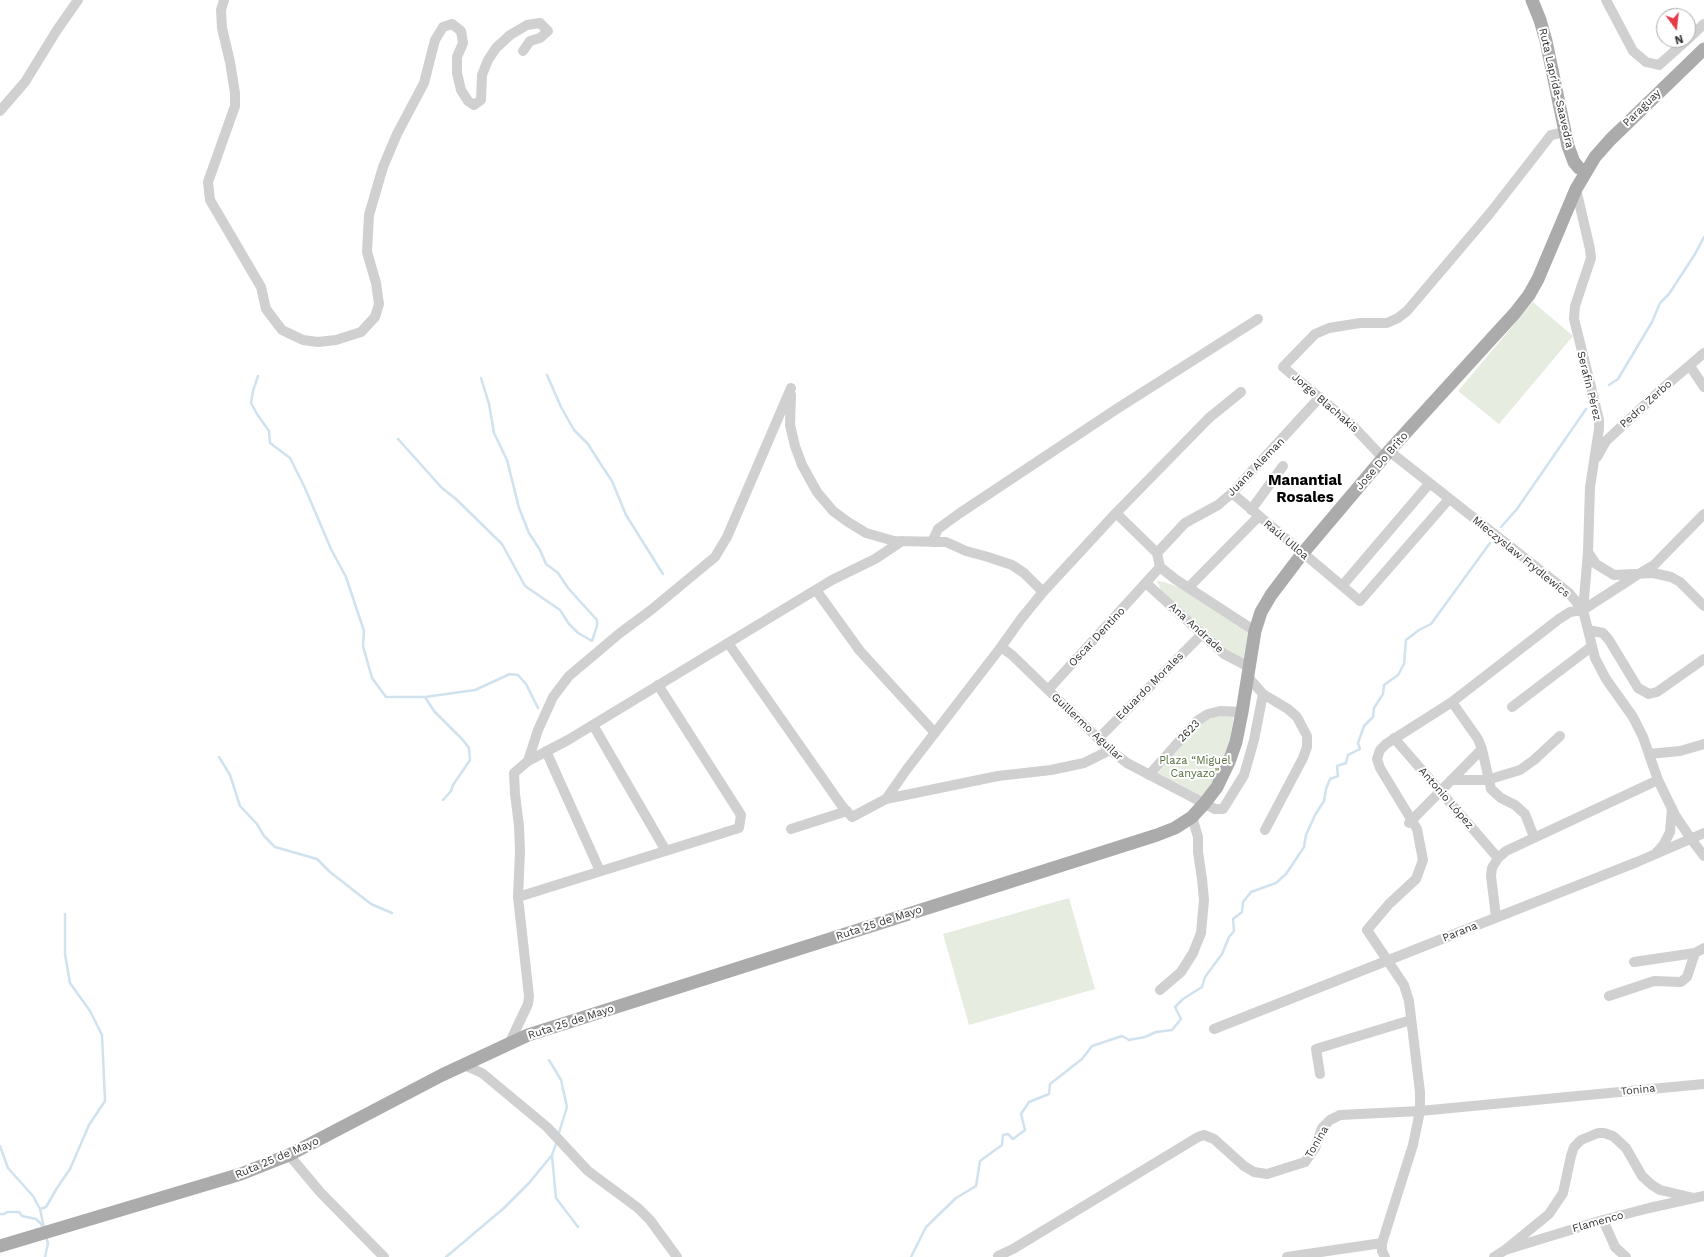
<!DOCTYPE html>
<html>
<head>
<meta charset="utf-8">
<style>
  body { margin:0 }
  #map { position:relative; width:1704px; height:1257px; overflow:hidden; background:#fff; font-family:"Work Sans",sans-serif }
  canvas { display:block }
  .north { position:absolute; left:1656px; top:8px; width:40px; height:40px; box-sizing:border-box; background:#fff; border:1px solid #adadad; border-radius:50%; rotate:165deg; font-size:11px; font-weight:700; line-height:16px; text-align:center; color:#333 }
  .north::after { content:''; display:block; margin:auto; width:14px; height:18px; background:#e63946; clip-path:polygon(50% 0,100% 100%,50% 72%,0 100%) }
</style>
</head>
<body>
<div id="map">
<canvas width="1704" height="1257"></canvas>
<div class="north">N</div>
</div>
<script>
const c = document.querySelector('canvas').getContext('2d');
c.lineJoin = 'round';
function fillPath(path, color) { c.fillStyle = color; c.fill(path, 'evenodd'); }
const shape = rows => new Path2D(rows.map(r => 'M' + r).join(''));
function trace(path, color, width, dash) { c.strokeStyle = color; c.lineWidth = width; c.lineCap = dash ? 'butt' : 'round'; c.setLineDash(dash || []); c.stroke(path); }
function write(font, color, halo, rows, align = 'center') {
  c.font = font + ' "Work Sans",sans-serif'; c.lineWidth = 4; c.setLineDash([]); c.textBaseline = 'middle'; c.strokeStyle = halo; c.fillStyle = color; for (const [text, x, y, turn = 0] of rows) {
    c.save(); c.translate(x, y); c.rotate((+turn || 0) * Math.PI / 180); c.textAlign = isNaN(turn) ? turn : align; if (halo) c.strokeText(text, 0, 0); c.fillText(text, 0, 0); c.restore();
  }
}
const green = shape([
  [1533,302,1573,336,1499,424,1458,391],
  [1157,581,1164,582,1185,589,1249,631,1246,661,1226,651,1161,590],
  [1234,715,1227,756,1203,799,1154,778,1201,723,1217,716],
  [1069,898,1095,989,969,1025,943,934]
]);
const stream = shape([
  [547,375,561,407,574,430,588,444,600,463,612,481,626,515,663,574],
  [258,376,253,391,251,403,257,414,269,431,270,443,290,458,305,488,331,549,346,577,364,631,363,646,372,678,386,697,425,697,434,711,462,739,469,748,470,760,453,785,451,791,443,800],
  [1609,385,1618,379,1652,322,1660,303,1669,294,1695,254,1704,237],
  [398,439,442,488,456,499,502,544,525,586,560,610,569,624,578,633,592,641,597,626,597,620,568,588,558,573,546,564,540,550,529,533,519,508,507,460,494,433,489,404,481,378],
  [1501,527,1517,509,1586,409],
  [425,697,475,690,510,674,518,675,526,684,538,708],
  [219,757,230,775,240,806,257,824,264,836,275,847,317,859,330,872,371,904,392,913],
  [549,1060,561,1080,567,1107,558,1136],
  [0,1146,8,1168,33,1196,40,1209,44,1228],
  [552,1156,556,1198,578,1227],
  [40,1209,46,1207,57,1188,70,1169,89,1125,105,1101,102,1035,90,1011,70,983,65,954,65,914],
  [0,1214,4,1214,7,1212,19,1212,22,1216,36,1219,43,1226],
  [45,1257,48,1243,46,1237],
  [446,1257,504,1208,529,1183,552,1155,557,1141],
  [911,1257,926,1227,956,1198,976,1186,980,1161,1002,1145,1003,1135,1008,1134,1013,1139,1025,1130,1021,1114,1029,1102,1049,1094,1050,1084,1082,1059,1092,1046,1122,1036,1129,1040,1145,1037,1156,1032,1172,1030,1181,1019,1175,1007,1183,999,1202,987,1205,977,1222,954,1229,937,1234,931,1233,919,1242,912,1243,902,1251,892,1276,883,1286,874,1304,847,1306,835,1315,815,1324,801,1326,789,1330,779,1338,776,1337,766,1346,763,1348,755,1360,749,1358,743,1364,726,1373,717,1374,708,1383,694,1384,685,1398,675,1404,664,1406,640,1419,630,1431,624,1490,543]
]);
const minor = shape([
  [224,0,221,10,222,28,230,62,235,93,235,106,208,182,210,200,261,287,266,309,282,330,303,340,318,342,336,340,361,332,375,317,379,304,376,283,367,252,369,215,383,167,397,134,424,83,435,40,443,27,452,24,461,31,463,43,457,57,457,73,461,90,468,101,474,105,481,100,482,75,488,60,496,48,510,35,527,25,540,23,548,31,540,38,530,41,523,51],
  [1606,0,1633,51,1646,62,1659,65,1687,40],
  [1688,39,1704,24],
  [0,111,25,82,57,30,78,0],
  [1576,189,1590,249,1591,258,1575,306,1574,319,1591,387,1599,420,1599,429,1590,487,1588,552,1583,610],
  [1690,366,1704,387],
  [791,395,790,425,795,446,802,465,817,492,833,511,848,522,866,533,894,541,946,542,966,551,988,557,1012,565,1024,573,1043,592],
  [1389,451,1569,593,1583,610,1595,658,1606,679,1633,717,1643,737,1658,780,1675,815,1691,839,1704,856],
  [1597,457,1606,441,1663,388,1704,353],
  [1383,458,1351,424,1283,367,1315,334,1329,328,1360,323,1387,323,1398,318,1407,311,1491,212,1551,135,1565,132],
  [1232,493,1360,601,1449,499],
  [1251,510,1283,466],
  [1116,513,1157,553],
  [932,542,938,529,960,513,1115,410,1258,319],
  [1588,552,1596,564,1614,575,1653,573,1671,577,1680,582,1704,606],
  [1160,567,1175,579,1255,631],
  [1146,583,1224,654,1249,667],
  [1342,586,1429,484],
  [1189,587,1258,517],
  [816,590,860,651,935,733],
  [1588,630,1603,633,1609,640,1638,688,1649,694,1657,692,1704,659],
  [728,643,842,806,852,817,886,799,998,776,1051,770,1084,763,1110,750],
  [1001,647,1012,655,1110,750,1127,763,1215,809,1223,809,1244,775,1254,740,1263,694],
  [1248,677,1263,694,1288,709,1297,717,1307,736,1307,747,1303,758,1265,830],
  [1048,690,1160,567,1157,553,1185,523,1218,505,1232,493,1320,397],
  [1452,702,1478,739,1482,749,1491,789,1501,798,1515,805,1525,814,1534,837],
  [1512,707,1591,647],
  [593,725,666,851],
  [1394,738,1498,858],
  [1098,739,1202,634],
  [546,751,600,871],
  [1649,754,1680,751,1704,744],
  [528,761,538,730,553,697,569,676,620,633,651,610,715,557,727,537,791,388],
  [1149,775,1197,721,1208,714,1220,711,1242,712],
  [1451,780,1487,780,1520,770,1534,760,1560,736],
  [886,799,907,769,1001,647,1021,619,1043,592,1116,513,1209,418,1241,392],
  [1409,823,1482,749],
  [791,829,847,811],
  [1656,853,1664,844,1670,832,1672,808],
  [518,897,739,828,741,815,658,685],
  [1496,917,1491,876,1492,868,1498,858,1506,851,1658,780],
  [1634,962,1695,953,1704,948],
  [1160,990,1181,972,1193,953,1201,933,1204,900,1202,879,1198,852,1198,837,1192,817],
  [1609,996,1654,981,1681,982,1687,977,1695,953],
  [1214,1029,1637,862,1704,833],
  [510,1042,528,1004,529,996,518,897,520,851,519,826,515,794,514,773,528,761,568,740,832,580,875,559,902,541],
  [464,1065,482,1073,547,1127,588,1171,638,1208,650,1220,677,1257],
  [1320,1074,1316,1049,1411,1020],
  [289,1155,321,1193,384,1257],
  [1603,1220,1615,1247,1626,1257],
  [1505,1250,1549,1214,1563,1193,1571,1156,1574,1147,1581,1140,1598,1133,1604,1133,1613,1136,1626,1148,1642,1176,1652,1185,1660,1190,1694,1198],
  [998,1256,1013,1249,1198,1137,1204,1135,1214,1139,1244,1166,1254,1172,1267,1174,1305,1162,1315,1148,1322,1128,1330,1120,1340,1115,1420,1111,1704,1084],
  [1287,1257,1382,1243],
  [1385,1257,1382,1251,1382,1243,1413,1145,1420,1111,1420,1092,1409,1001,1404,985,1367,930,1389,904,1416,879,1423,860,1417,829,1380,768,1377,759,1380,750,1386,744,1452,702,1559,619,1570,612,1583,610,1637,575,1654,565,1704,514],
  [1494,1257,1505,1250,1603,1220,1649,1208,1704,1196]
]);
const major = shape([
  [1532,0,1540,20,1546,41,1568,146,1574,162,1579,168,1585,171],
  [0,1246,241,1174,289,1155,442,1075,528,1035,1157,835,1175,828,1192,817,1204,804,1217,787,1229,762,1236,742,1242,712,1255,631,1261,612,1271,595,1302,554,1389,451,1515,313,1529,295,1538,279,1576,189,1595,157,1610,140,1704,49]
]);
const streetNames = [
  ["Ruta Laprida-Saavedra",1556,88,77],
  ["Paraguay",1642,108,-44],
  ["Serafin Pérez",1589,386,76],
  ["Jorge Blachakis",1325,403,41],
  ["Pedro Zerbo",1646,404,-42],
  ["Jose Do Brito",1382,461,-49],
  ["Juana Aleman",1256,467,-46],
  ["Raúl Ulloa",1286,540,40],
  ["Mieczyslaw Frydlewics",1521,557,39],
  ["Ana Andrade",1196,628,42],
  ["Oscar Dentino",1097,637,-47],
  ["Eduardo Morales",1150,686,-45],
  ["Guillermo Aguilar",1087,727,43],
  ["2623",1189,731,-46],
  ["Antonio López",1446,798,49],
  ["Ruta 25 de Mayo",879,923,-18],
  ["Parana",1460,932,-22],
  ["Ruta 25 de Mayo",571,1022,-18],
  ["Tonina",1638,1090,-6],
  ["Tonina",1317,1142,-60],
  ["Ruta 25 de Mayo",277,1158,-23],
  ["Flamenco",1598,1222,-16]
];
const parkNames = [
  ["Plaza “Miguel",1195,761],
  ["Canyazo”",1195,774]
];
const districtNames = [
  ["Manantial",1305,481],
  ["Rosales",1305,498]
];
fillPath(green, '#e6ecdf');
trace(stream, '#cfe2ee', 2.5);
trace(minor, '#d0d0d0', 10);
trace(major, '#ababab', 13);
write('11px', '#333', '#fff', streetNames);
write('11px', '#56703f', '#fff', parkNames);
write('bold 15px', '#000', '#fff', districtNames);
</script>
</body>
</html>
